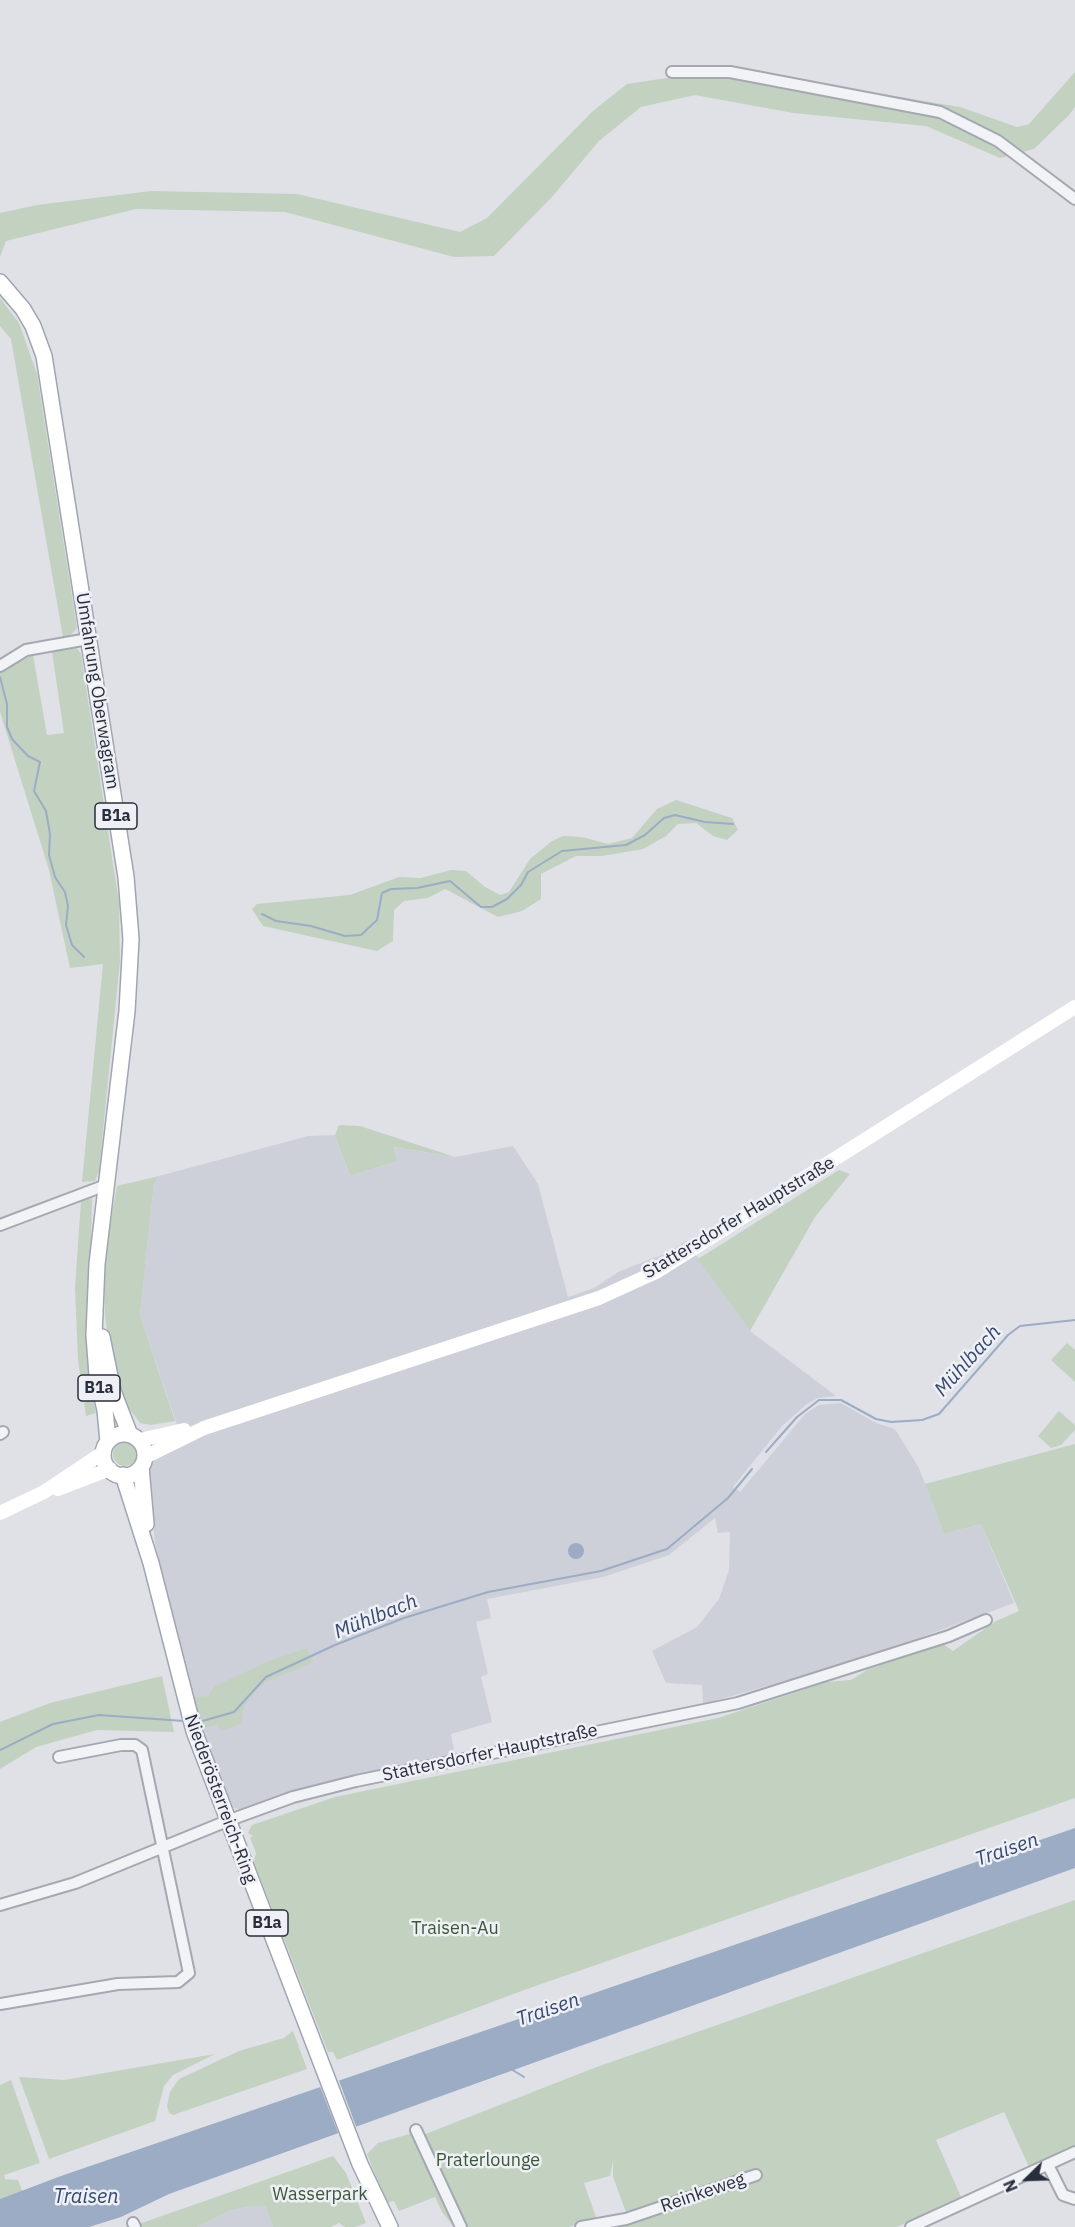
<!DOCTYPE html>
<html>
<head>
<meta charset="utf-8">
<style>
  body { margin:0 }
  #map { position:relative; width:1075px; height:2227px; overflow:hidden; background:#dfe1e7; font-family:"IBM Plex Sans",sans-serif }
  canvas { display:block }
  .north { position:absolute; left:997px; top:2149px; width:60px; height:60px; -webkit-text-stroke:4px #eef0f5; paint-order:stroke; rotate:247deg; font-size:16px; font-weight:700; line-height:24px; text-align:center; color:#292e3d }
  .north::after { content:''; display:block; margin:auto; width:21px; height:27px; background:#292e3d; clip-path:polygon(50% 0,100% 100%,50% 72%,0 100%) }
</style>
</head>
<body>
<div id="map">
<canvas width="1075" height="2227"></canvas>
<div class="north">N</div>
</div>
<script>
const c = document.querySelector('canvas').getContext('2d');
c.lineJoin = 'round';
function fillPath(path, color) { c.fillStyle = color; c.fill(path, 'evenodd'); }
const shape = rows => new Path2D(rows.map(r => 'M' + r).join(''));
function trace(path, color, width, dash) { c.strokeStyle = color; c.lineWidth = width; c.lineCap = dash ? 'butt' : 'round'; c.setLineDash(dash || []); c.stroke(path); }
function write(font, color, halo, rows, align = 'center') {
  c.font = font + ' "IBM Plex Sans",sans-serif'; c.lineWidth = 5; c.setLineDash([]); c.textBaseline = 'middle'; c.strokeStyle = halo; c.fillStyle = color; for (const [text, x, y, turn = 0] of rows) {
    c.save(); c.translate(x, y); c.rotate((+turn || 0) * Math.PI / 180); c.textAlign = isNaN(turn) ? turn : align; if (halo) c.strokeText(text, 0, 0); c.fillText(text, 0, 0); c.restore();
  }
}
const built = shape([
  [335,1135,350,1176,397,1161,392,1147,455,1157,513,1146,538,1184,568,1297,594,1288,620,1271,667,1253,686,1241,750,1331,836,1396,818,1398,807,1404,782,1426,733,1487,740,1492,805,1414,819,1405,841,1403,876,1423,895,1429,919,1468,944,1534,981,1524,1014,1603,859,1660,703,1704,702,1685,666,1683,652,1651,697,1627,719,1599,729,1570,730,1532,718,1533,715,1518,669,1555,603,1577,487,1599,491,1618,476,1622,488,1674,481,1677,492,1722,451,1734,455,1755,329,1783,242,1810,231,1807,199,1726,155,1543,147,1470,159,1454,183,1443,140,1315,154,1183,159,1176,308,1136],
  [253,2206,265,2206,273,2227,197,2227,231,2210]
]);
const green = shape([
  [1075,72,1075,107,1069,115,1034,149,1000,158,926,126,793,113,695,95,641,107,599,141,552,197,494,256,454,257,285,212,136,209,6,241,0,257,0,213,37,205,151,191,297,194,460,232,487,218,594,110,627,84,673,77,728,77,783,86,810,82,960,107,1017,127,1029,124],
  [0,298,19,323,37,374,77,628,70,636,63,637,11,339,0,326],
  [76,647,81,654,119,903,120,961,99,1171,95,1181,82,1182,103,964,70,968,49,870,0,712,0,673,10,665,33,655,47,735,64,733,52,652],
  [676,800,732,818,738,830,727,840,713,836,696,823,678,824,666,836,643,849,602,856,576,856,541,874,541,899,522,911,498,917,445,889,428,898,404,901,394,910,393,941,377,951,263,926,252,909,257,904,350,895,399,877,421,878,451,870,466,871,485,887,500,895,509,892,530,859,552,841,563,836,582,837,608,844,632,838,657,809],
  [339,1125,360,1126,455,1157,393,1147,397,1161,350,1176,335,1135],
  [839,1170,850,1174,815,1217,750,1331,698,1259],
  [159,1176,154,1183,140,1315,175,1421,151,1425,140,1423,120,1396,111,1361,105,1315,104,1259,117,1186],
  [92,1198,88,1373,96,1413,86,1416,78,1360,75,1288,81,1201],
  [1067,1343,1075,1350,1075,1382,1051,1360],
  [1059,1411,1075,1425,1075,1430,1061,1445,1051,1448,1038,1436],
  '113 1454a12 12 0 1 1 24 0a12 12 0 1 1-24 0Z',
  [1075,1444,1075,1798,527,1989,337,2060,333,2052,328,2052,254,1862,256,1853,250,1837,253,1836,248,1833,252,1825,335,1797,718,1718,827,1682,851,1680,867,1670,942,1643,953,1651,996,1621,1019,1611,981,1524,944,1534,925,1484],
  [307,1648,314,1662,263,1683,244,1706,241,1724,221,1731,217,1724,204,1729,198,1726,189,1698,208,1696,215,1686,269,1661],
  [162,1676,174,1732,97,1730,36,1747,0,1769,0,1722,50,1703],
  [1075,1900,1075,2146,1029,2167,1004,2112,936,2140,961,2197,897,2227,596,2227,627,2215,613,2177,613,2161,610,2176,584,2183,597,2220,568,2227,467,2227,423,2135,594,2068],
  [293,2031,307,2069,173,2115,169,2113,167,2106,170,2092,179,2079,239,2051,284,2038],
  [215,2054,173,2075,164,2086,155,2121,49,2159,19,2077,64,2080],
  [11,2080,40,2163,4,2175,5,2179,18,2180,22,2191,0,2199,0,2085],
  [413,2133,457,2227,454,2227,442,2212,435,2197,399,2211,394,2201,387,2203,367,2154,378,2143],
  [333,2156,346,2173,366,2223,355,2227,345,2227,339,2223,331,2227,273,2227,265,2206,253,2206,231,2210,197,2227,140,2227,139,2224]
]);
const water = shape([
  '568 1551a8 8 0 1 1 16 0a8 8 0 1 1-16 0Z',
  [1075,1828,1075,1868,169,2194,121,2217,89,2227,0,2227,0,2199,61,2176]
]);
const pier = shape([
  [338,2078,357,2129,339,2135,319,2084]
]);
const stream = shape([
  [0,677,7,704,7,727,12,739,28,756,40,762,34,791,46,811,50,834,49,855,55,877,65,892,68,906,66,925,72,945,84,957],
  [262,914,276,921,311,926,345,936,361,935,377,920,382,893,391,889,417,888,450,881,481,907,492,907,507,899,521,885,528,872,562,851,626,845,645,835,664,818,675,815,705,822,733,824],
  [766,1452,797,1417,819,1400,841,1400,876,1419,891,1422,922,1420,939,1414,1008,1335,1020,1326,1075,1320],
  [199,1722,234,1712,266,1677,335,1645,404,1618,488,1592,601,1571,667,1549,728,1498,752,1469],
  [0,1750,53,1724,99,1715,184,1721],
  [511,2069,524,2077]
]);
const street = shape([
  [672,72,730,72,940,112,998,141,1075,199],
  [0,666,26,650,88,639],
  [0,1225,106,1185],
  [0,1434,3,1432],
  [0,1905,75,1883,227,1821,293,1797,356,1781,738,1703,949,1636,986,1620],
  [0,2004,118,1984,178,1982,189,1973,142,1750,135,1745,121,1745,59,1757],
  [416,2130,461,2227],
  [1048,2165,1063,2195,1075,2199],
  [133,2223,135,2227],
  [581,2227,626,2219,756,2175],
  [911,2227,1075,2152]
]);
const secondary = shape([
  [140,1440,184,1430],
  [145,1457,204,1428,599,1298,656,1272,1075,1007],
  [58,1489,110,1469],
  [0,1513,44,1492,104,1452]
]);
const primary = shape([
  [0,282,23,309,33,326,44,356,126,877,131,939,127,1011,97,1264,94,1335,97,1375,105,1410,108,1441],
  [102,1337,113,1391,130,1435],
  '103 1455a21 21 0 1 1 42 0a21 21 0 1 1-42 0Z',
  [141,1467,146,1524],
  [123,1475,151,1563,194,1731,360,2164,390,2227]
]);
const shields = [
  [116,816,42],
  [99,1388,42],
  [267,1923,42]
];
const shieldNames = [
  ["B1a",116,816],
  ["B1a",99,1388],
  ["B1a",267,1923]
];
const streetNames = [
  ["Umfahrung Oberwagram",97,691,81],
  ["Stattersdorfer Hauptstraße",739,1218,-31],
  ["Stattersdorfer Hauptstraße",490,1753,-12],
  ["Niederösterreich-Ring",220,1799,70],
  ["Reinkeweg",703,2193,-19]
];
const parkNames = [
  ["Traisen-Au",455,1929],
  ["Praterlounge",488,2161],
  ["Wasserpark",320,2195]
];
const waterNames = [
  ["Mühlbach",968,1361,-48],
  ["Mühlbach",376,1617,-22],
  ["Traisen",1007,1850,-19],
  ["Traisen",548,2010,-19],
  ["Traisen",86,2197]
];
fillPath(built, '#cdd0d9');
fillPath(green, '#c3d1c1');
fillPath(water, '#9cacc5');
fillPath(pier, '#dfe1e7');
trace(stream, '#9cacc5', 2);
trace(street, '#a5a8b1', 14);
trace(primary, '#9fa5b2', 18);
trace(street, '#f1f3f6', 10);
trace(secondary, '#fff', 14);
trace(primary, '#fff', 15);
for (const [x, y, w] of shields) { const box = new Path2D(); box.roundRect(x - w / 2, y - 13, w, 26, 4.5); c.fillStyle = '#eef0f5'; c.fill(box); trace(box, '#292e3d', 1.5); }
write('bold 16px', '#292e3d', null, shieldNames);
write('18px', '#292e3d', '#eef0f5', streetNames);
write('18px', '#3a5837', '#eef0f5', parkNames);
write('italic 20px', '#36496e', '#eef0f5', waterNames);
</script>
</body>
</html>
